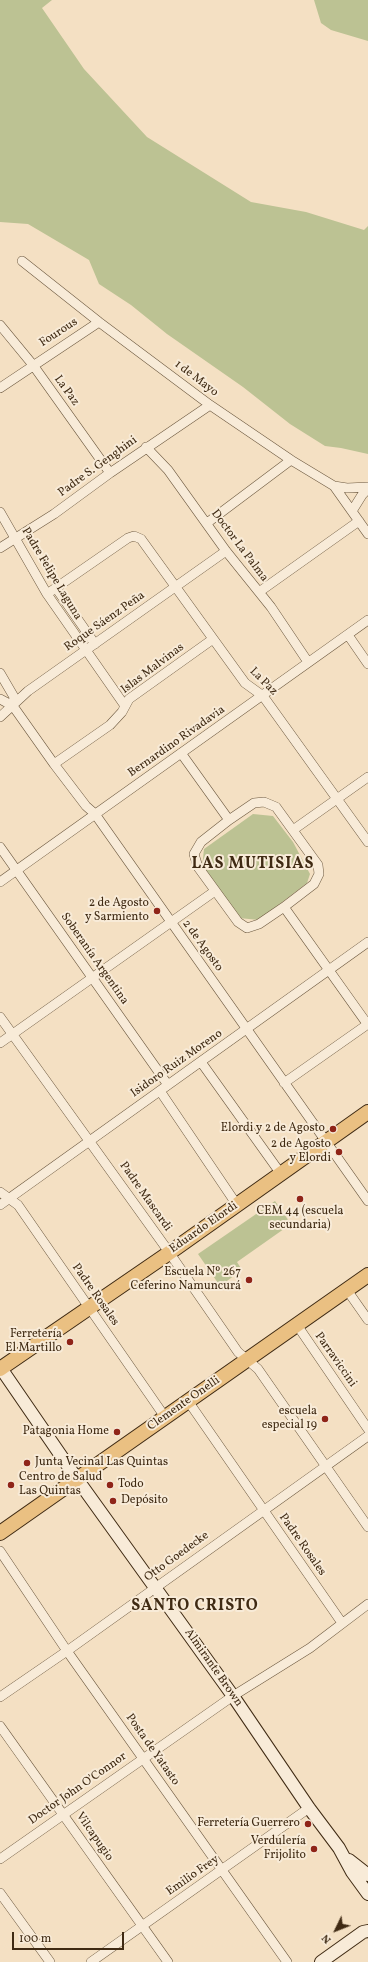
<!DOCTYPE html>
<html>
<head>
<meta charset="utf-8">
<style>
  body { margin:0 }
  #map { position:relative; width:368px; height:1962px; overflow:hidden; background:#f4e0c3; font-family:Vollkorn,serif }
  canvas { display:block }
  .north { position:absolute; left:316px; top:1910px; width:40px; height:40px; -webkit-text-stroke:3px #f8ebd8; paint-order:stroke; rotate:227deg; font-size:11px; font-weight:700; line-height:16px; text-align:center; color:#3f2a13 }
  .north::after { content:''; display:block; margin:auto; width:14px; height:18px; background:#3f2a13; clip-path:polygon(50% 0,100% 100%,50% 72%,0 100%) }
  .scale { position:absolute; left:12px; top:1932px; width:112px; height:18px; box-sizing:border-box; border:2px solid #3f2a13; border-top:0; padding-left:5px; font-size:12px; line-height:14px; white-space:nowrap; color:#3f2a13; -webkit-text-stroke:3px #f8ebd8; paint-order:stroke }
</style>
</head>
<body>
<div id="map">
<canvas width="368" height="1962"></canvas>
<div class="north">N</div>
<div class="scale">100 m</div>
</div>
<script>
const c = document.querySelector('canvas').getContext('2d');
c.lineJoin = 'round';
function fillPath(path, color) { c.fillStyle = color; c.fill(path, 'evenodd'); }
const shape = rows => new Path2D(rows.map(r => 'M' + r).join(''));
function trace(path, color, width, dash) { c.strokeStyle = color; c.lineWidth = width; c.lineCap = dash ? 'butt' : 'round'; c.setLineDash(dash || []); c.stroke(path); }
function write(font, color, halo, rows, align = 'center') {
  c.font = font + ' Vollkorn,serif'; c.lineWidth = 4; c.setLineDash([]); c.textBaseline = 'middle'; c.strokeStyle = halo; c.fillStyle = color; for (const [text, x, y, turn = 0] of rows) {
    c.save(); c.translate(x, y); c.rotate((+turn || 0) * Math.PI / 180); c.textAlign = isNaN(turn) ? turn : align; if (halo) c.strokeText(text, 0, 0); c.fillText(text, 0, 0); c.restore();
  }
}
const green = shape([
  [0,0,52,0,42,8,84,69,147,137,251,202,306,212,364,230,368,226,368,454,341,448,325,446,290,424,243,387,167,334,131,305,99,284,89,260,28,224,0,222],
  [314,0,368,0,368,41,331,30,321,23],
  [253,814,273,816,293,842,310,874,307,883,259,920,239,918,202,868,204,849],
  [275,1201,291,1224,237,1262,242,1270,220,1286,198,1254]
]);
const street = shape([
  [22,261,99,322,210,405,291,460,334,486,347,488,368,487],
  [0,325,33,365,110,473],
  [0,388,99,322],
  [146,447,168,470,226,551,271,607,308,662],
  [334,486,368,534],
  [352,511,362,495,368,489],
  [0,512,47,594,125,706],
  [207,523,291,460],
  [0,548,54,514,110,473,210,405],
  [56,588,95,644],
  [259,592,359,521],
  [47,594,128,538,134,536,141,539,245,683,263,696,368,842],
  [348,635,368,664],
  [0,673,14,697,13,706],
  [0,699,13,706,54,764,86,806,95,814,368,1201],
  [0,717,28,691,226,551],
  [181,753,229,820],
  [54,764,110,725,122,712,129,699,213,639],
  [264,802,276,807,318,865,319,874,314,884,284,907,259,924,247,928,238,922,198,867,194,854,201,842,229,820,254,803,264,802],
  [293,830,368,777],
  [0,847,168,1085],
  [0,882,368,620],
  [284,907,368,1025],
  [0,1017,164,1245,238,1352,258,1369,368,1527],
  [0,1043,215,891],
  [201,1062,281,1174],
  [284,1083,368,1024],
  [160,1091,237,1205],
  [0,1192,18,1205,165,1417],
  [0,1205,368,942],
  [347,1290,368,1320],
  [297,1325,368,1429],
  [188,1401,342,1623],
  [0,1551,67,1651,287,1962],
  [0,1697,67,1651,368,1436],
  [0,1726,168,1962],
  [0,1859,233,1696,310,1648,368,1604],
  [0,1893,50,1962],
  [91,1962,309,1808]
]);
const secondary = shape([
  [0,1367,77,1479,233,1696,309,1808,339,1848,352,1872,368,1894],
  [349,1860,368,1875],
  [321,1962,363,1932,368,1931]
]);
const primary = shape([
  [0,1369,169,1253,368,1112],
  [0,1533,368,1275]
]);
const markers = [
  [157,911,4,"#8f2418"],
  [333,1129,4,"#8f2418"],
  [339,1152,4,"#8f2418"],
  [300,1199,4,"#8f2418"],
  [249,1280,4,"#8f2418"],
  [70,1342,4,"#8f2418"],
  [325,1419,4,"#8f2418"],
  [117,1432,4,"#8f2418"],
  [27,1463,4,"#8f2418"],
  [11,1485,4,"#8f2418"],
  [110,1485,4,"#8f2418"],
  [113,1501,4,"#8f2418"],
  [308,1824,4,"#8f2418"],
  [314,1849,4,"#8f2418"]
];
const streetNames = [
  ["Fourous",59,333,-33],
  ["1 de Mayo",196,379,37],
  ["La Paz",66,391,54],
  ["Padre S. Genghini",98,467,-36],
  ["Doctor La Palma",239,546,53],
  ["Padre Felipe Laguna",51,574,59],
  ["Roque Sáenz Peña",105,622,-35],
  ["Islas Malvinas",153,669,-37],
  ["La Paz",263,682,45],
  ["Bernardino Rivadavia",177,742,-35],
  ["2 de Agosto",202,946,54],
  ["Soberanía Argentina",94,959,55],
  ["Isidoro Ruiz Moreno",177,1064,-35],
  ["Padre Mascardi",145,1197,55],
  ["Eduardo Elordi",204,1228,-35],
  ["Padre Rosales",95,1295,55],
  ["Parraviccini",335,1360,55],
  ["Clemente Onelli",184,1404,-35],
  ["Padre Rosales",302,1545,55],
  ["Otto Goedecke",177,1557,-36],
  ["Almirante Brown",213,1668,55],
  ["Posta de Yatasto",152,1750,55],
  ["Doctor John O'Connor",78,1789,-35],
  ["Vilcapugio",94,1837,55],
  ["Emilio Frey",193,1876,-35]
];
const poiNames = [
  ["2 de Agosto",149,904],
  ["y Sarmiento",149,918],
  ["Elordi y 2 de Agosto",325,1129],
  ["2 de Agosto",331,1145],
  ["y Elordi",331,1159],
  ["CEM 44 (escuela",300,1212,"center"],
  ["secundaria)",300,1226,"center"],
  ["Escuela Nº 267",241,1273],
  ["Ceferino Namuncurá",241,1287],
  ["Ferretería",62,1335],
  ["El Martillo",62,1349],
  ["escuela",317,1412],
  ["especial 19",317,1426],
  ["Patagonia Home",109,1432],
  ["Junta Vecinal Las Quintas",35,1463,"left"],
  ["Centro de Salud",19,1478,"left"],
  ["Las Quintas",19,1492,"left"],
  ["Todo",118,1485,"left"],
  ["Depósito",121,1501,"left"],
  ["Ferretería Guerrero",300,1824],
  ["Verdulería",306,1842],
  ["Frijolito",306,1856]
];
const districtNames = [
  ["LAS MUTISIAS",253,865],
  ["SANTO CRISTO",195,1607]
];
fillPath(green, '#bcc293');
trace(street, '#6c583f', 10);
trace(secondary, '#3f2a13', 14);
trace(primary, '#3f2a13', 16);
trace(street, '#f8ebd8', 9);
trace(secondary, '#f8ebd8', 12);
trace(primary, '#eac082', 14);
for (const [x, y, r, color] of markers) { const dot = new Path2D(); dot.arc(x, y, r, 0, 2 * Math.PI); c.fillStyle = color; c.fill(dot); trace(dot, '#f8ebd8', 1.5); }
write('12px', '#3f2a13', '#f8ebd8', streetNames);
write('12px', '#3f2a13', '#f8ebd8', poiNames, 'right');
c.letterSpacing = '1px';
write('bold 16px', '#3f2a13', '#f8ebd8', districtNames);
c.letterSpacing = '0px';
</script>
</body>
</html>
